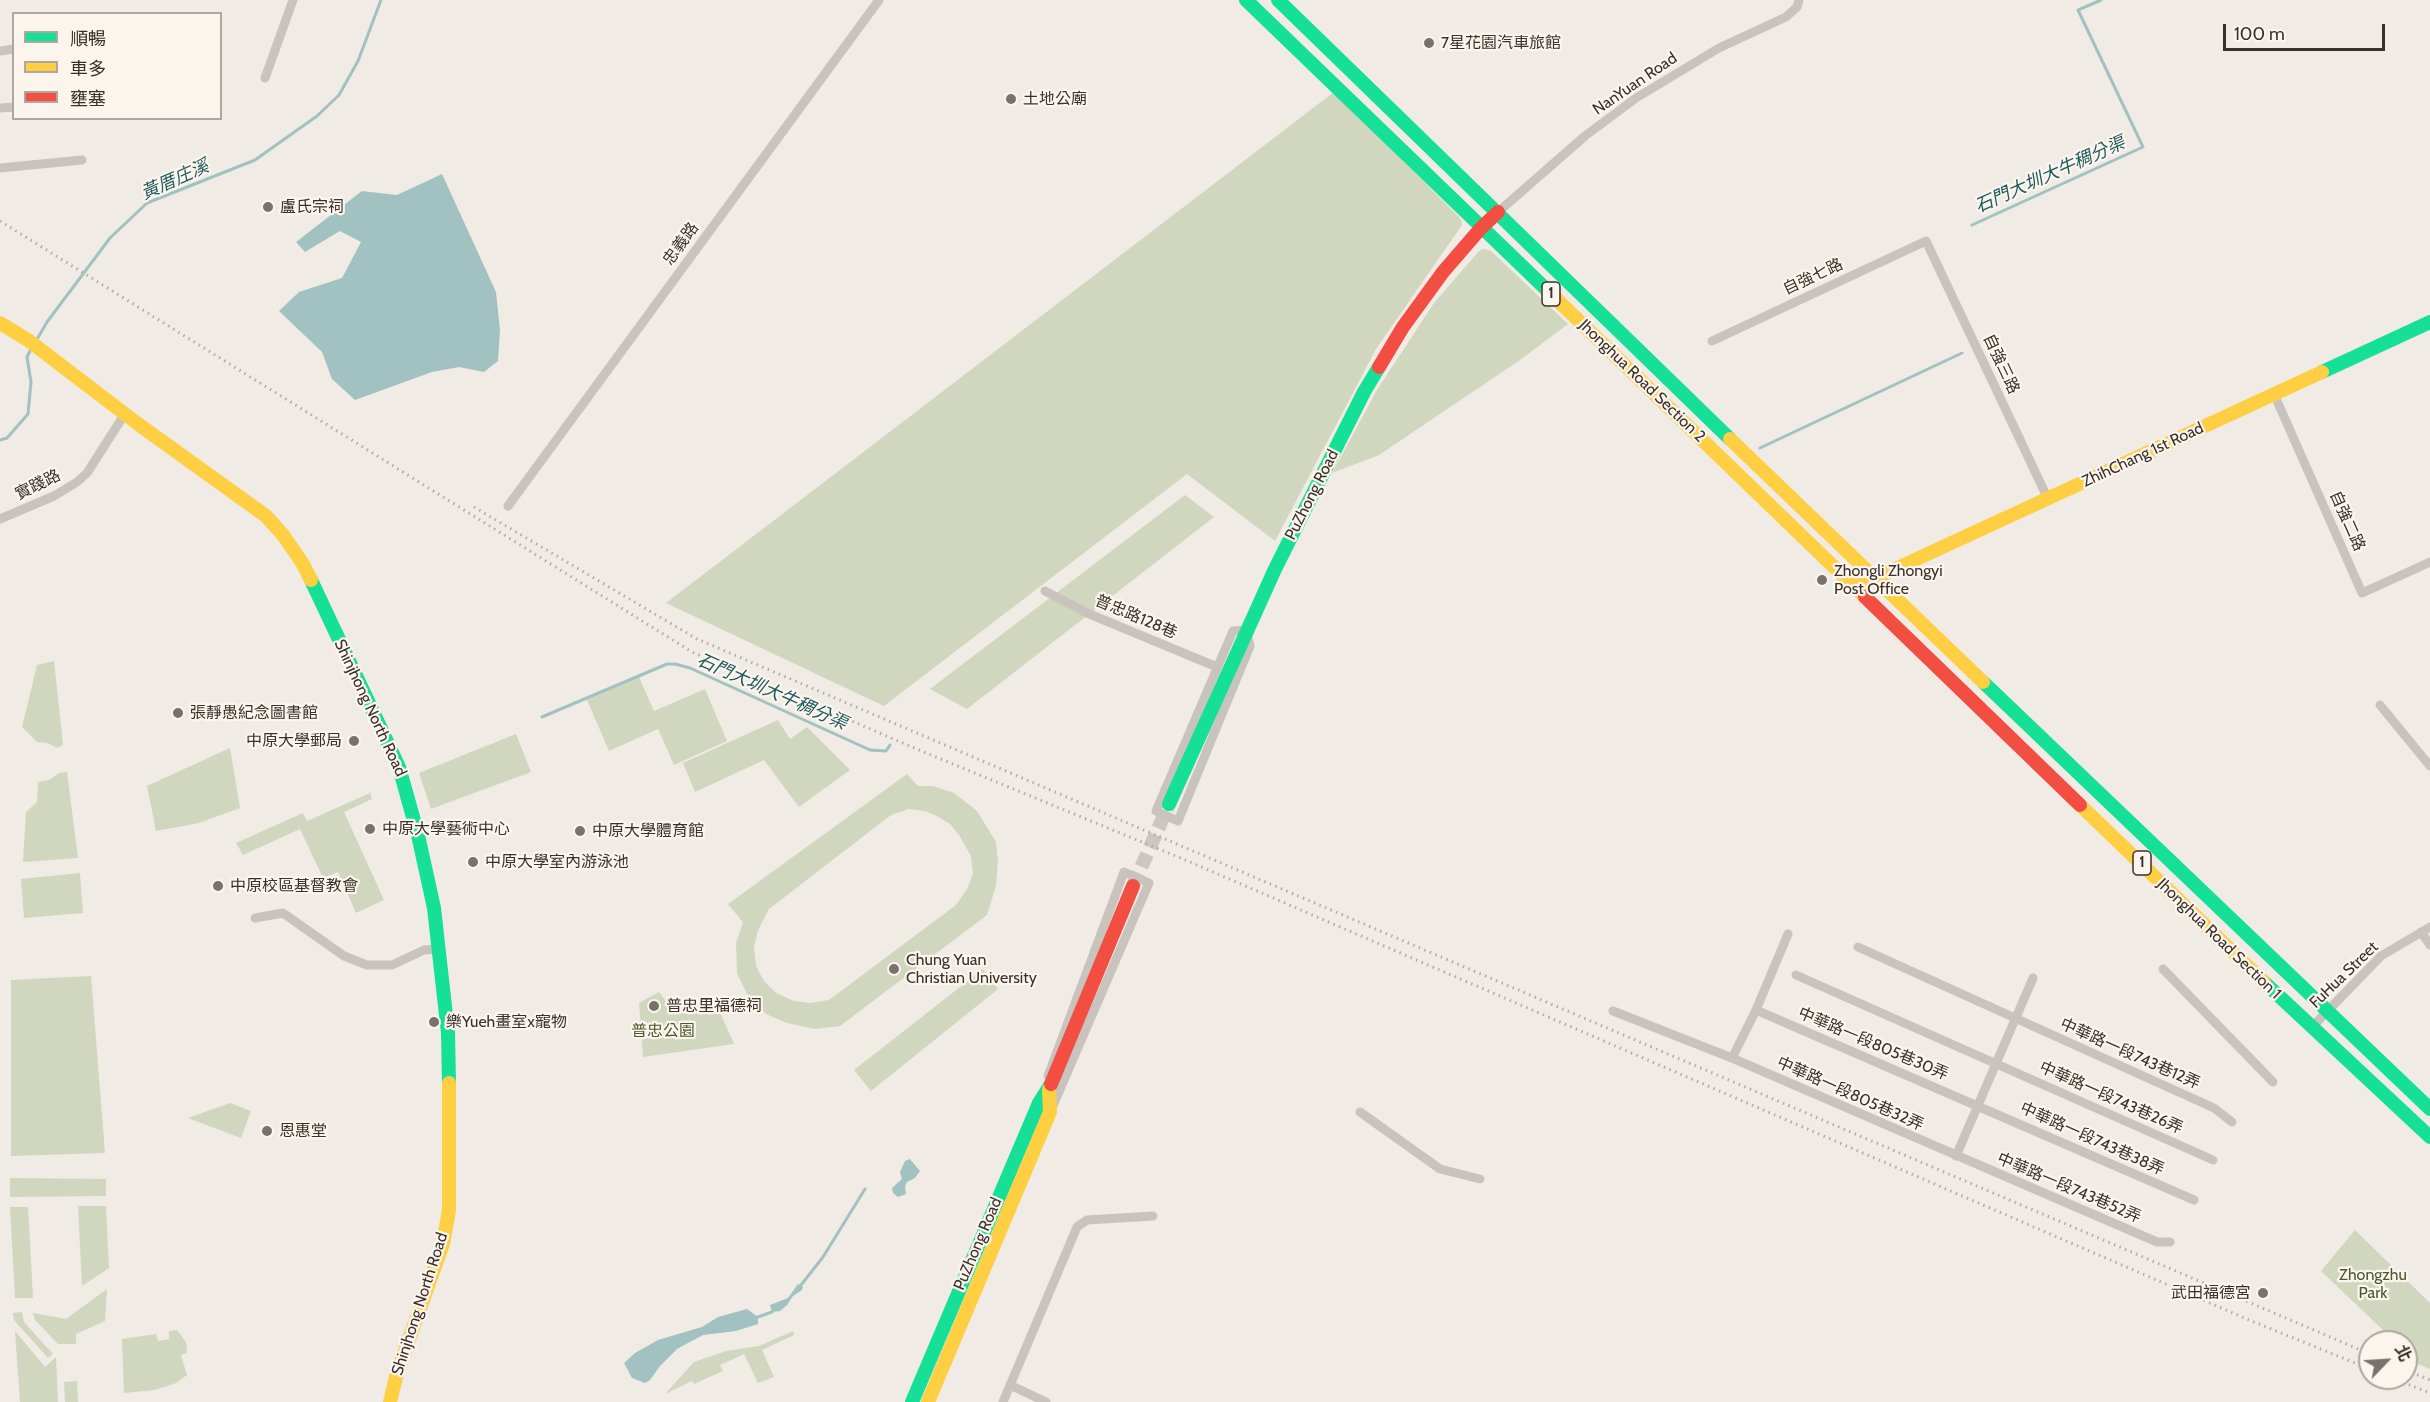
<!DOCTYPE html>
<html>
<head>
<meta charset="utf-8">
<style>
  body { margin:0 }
  #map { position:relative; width:2430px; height:1402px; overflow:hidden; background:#f0ebe5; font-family:Cabin,"Noto Sans TC",sans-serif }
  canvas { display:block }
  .legend { position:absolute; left:12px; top:12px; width:210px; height:108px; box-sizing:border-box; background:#fbf5ee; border:2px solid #aea6a0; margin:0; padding:8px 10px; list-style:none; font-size:18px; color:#3b302b }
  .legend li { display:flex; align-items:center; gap:12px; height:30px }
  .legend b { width:30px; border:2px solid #aea6a0 }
  .north { position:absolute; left:2358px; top:1330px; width:60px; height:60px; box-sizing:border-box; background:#fbf5ee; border:2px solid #aea6a0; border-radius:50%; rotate:65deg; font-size:16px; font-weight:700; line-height:24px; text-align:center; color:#3b302b }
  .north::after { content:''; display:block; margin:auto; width:21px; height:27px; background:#7a716c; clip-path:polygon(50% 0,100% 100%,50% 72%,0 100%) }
  .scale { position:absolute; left:2223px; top:24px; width:162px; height:27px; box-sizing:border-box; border:3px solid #3b302b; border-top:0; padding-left:8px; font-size:18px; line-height:21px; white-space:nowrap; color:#3b302b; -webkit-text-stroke:4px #fbf5ee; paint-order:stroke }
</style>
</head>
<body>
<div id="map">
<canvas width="2430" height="1402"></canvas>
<ul class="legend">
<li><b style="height:8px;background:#16e098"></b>順暢</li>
<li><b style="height:8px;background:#ffcf43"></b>車多</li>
<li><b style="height:8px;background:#f24e42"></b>壅塞</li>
</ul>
<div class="north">北</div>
<div class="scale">100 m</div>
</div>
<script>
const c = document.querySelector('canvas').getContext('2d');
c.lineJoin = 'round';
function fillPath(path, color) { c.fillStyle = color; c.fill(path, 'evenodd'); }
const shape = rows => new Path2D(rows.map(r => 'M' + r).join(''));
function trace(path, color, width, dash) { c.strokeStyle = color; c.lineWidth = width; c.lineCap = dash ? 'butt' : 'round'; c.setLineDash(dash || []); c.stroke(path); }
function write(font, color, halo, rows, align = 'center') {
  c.font = font + ' Cabin,"Noto Sans TC",sans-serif'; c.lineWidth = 4.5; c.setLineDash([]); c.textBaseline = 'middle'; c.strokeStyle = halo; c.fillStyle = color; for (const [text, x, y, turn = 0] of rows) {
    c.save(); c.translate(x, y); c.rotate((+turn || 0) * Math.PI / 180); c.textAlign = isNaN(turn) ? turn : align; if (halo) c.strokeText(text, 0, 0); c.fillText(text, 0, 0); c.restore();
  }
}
const green = shape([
  [1334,92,1461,219,1462,225,1376,349,1275,541,1187,474,884,706,666,603],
  [1485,249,1491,251,1568,324,1520,360,1379,455,1332,473,1377,390,1434,303,1480,250],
  [1185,495,1214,517,967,709,930,689],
  [54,661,63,745,57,748,48,743,37,742,22,727,37,665],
  [639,677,654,711,705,689,727,741,674,765,658,729,609,751,587,700],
  [778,720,790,739,807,727,850,770,799,807,764,760,695,792,683,763],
  [516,734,531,772,431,809,419,773],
  [230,748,240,808,199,823,156,831,147,786],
  [67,772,78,858,23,862,26,812,37,802,38,782,49,780,59,773],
  [907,774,918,786,933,786,954,793,977,811,996,842,998,862,996,886,987,915,840,1026,815,1029,787,1023,766,1014,748,996,737,973,736,943,743,922,728,904],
  [909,809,925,811,937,816,950,824,959,835,971,856,973,874,967,889,956,905,829,1000,810,1003,794,1001,776,993,764,981,756,966,754,947,758,930,769,909,891,815],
  [370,793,372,799,344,812,384,900,356,913,338,872,323,878,300,829,243,855,236,843,303,813,307,821],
  [80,873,83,913,24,918,21,879],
  [983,969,998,989,871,1091,854,1070],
  [91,976,105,1153,11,1156,11,980],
  [659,992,672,1009,715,1001,734,1044,643,1057,639,1003],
  [230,1103,251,1111,241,1138,188,1118],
  [10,1178,106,1179,106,1196,10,1197],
  [78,1206,106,1206,109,1268,82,1286],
  [10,1207,28,1207,33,1298,15,1298],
  [2355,1230,2430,1303,2430,1369,2406,1359,2406,1342,2371,1342,2383,1330,2321,1271],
  [107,1289,105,1321,76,1334,76,1344,58,1344,35,1320,33,1313,66,1319],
  [22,1312,24,1322,53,1354,48,1358,14,1320,13,1313],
  [177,1330,186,1342,187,1353,181,1355,187,1375,176,1383,155,1390,124,1393,122,1339,156,1334,158,1341,169,1339,169,1331],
  [15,1331,45,1367,56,1357,58,1402,20,1402],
  [793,1331,794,1335,762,1350,774,1377,758,1383,744,1354,720,1365,723,1371,694,1384,692,1381,665,1394,694,1362,726,1351,759,1346],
  [77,1381,78,1402,65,1402,64,1382]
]);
const water = shape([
  [442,174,496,292,500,330,498,361,484,372,459,367,432,372,355,400,332,379,322,352,279,311,299,292,342,278,361,242,340,231,305,252,296,242,362,191,397,195],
  [910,1159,920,1171,915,1178,907,1182,905,1186,906,1194,898,1197,893,1193,892,1188,902,1179,900,1172,905,1161],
  [798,1284,803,1287,802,1290,793,1296,787,1305,780,1311,772,1312,770,1305,788,1298],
  [747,1309,758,1317,758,1324,736,1331,703,1335,677,1349,660,1366,650,1380,645,1383,632,1378,624,1363,635,1353,658,1340,702,1327,718,1317]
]);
const stream = shape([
  [1972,225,2143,147,2078,10,2101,0],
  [36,341,47,322,110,238,147,203,255,160,317,116,339,95,358,61,381,0],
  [0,440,7,438,28,414,31,382,27,357,31,349],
  [1760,448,1962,353],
  [542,717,667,664,675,664,690,668,870,750,886,751,890,745],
  [801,1285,823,1257,865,1189],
  [758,1317,772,1312]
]);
const secondaryTunnel = shape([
  [1133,886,1169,804]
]);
const street = shape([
  [0,51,14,49],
  [265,78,293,0],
  [0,108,14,107],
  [0,168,82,160],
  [1498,212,1585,136,1636,98,1719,48,1786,17,1797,7,1799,0],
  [1712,341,1926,241,2048,499],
  [2274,394,2362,593,2430,562],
  [508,506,879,0],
  [0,519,54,496,77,482,87,473,126,412],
  [1045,591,1087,613,1217,667],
  [1246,630,1250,646,1178,821,1156,811,1233,631,1246,630],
  [2380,705,2430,766],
  [255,918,283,913,344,956,367,965,392,965,424,950,439,949],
  [2421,932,2430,945],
  [1858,947,2214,1108,2232,1122],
  [2163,969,2273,1082],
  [1796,975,2213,1160],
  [1756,1010,2194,1200],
  [1613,1011,1732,1058,2157,1242,2170,1242],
  [2311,1028,2381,956,2430,927],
  [1732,1058,1756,1010,1788,934],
  [1048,1076,1124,872,1149,883,1052,1108],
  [1360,1112,1440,1169,1480,1179],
  [1956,1156,2033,978],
  [1010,1385,1046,1402],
  [1003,1402,1077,1227,1087,1220,1153,1216]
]);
const fast = shape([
  [1246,0,1548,291],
  [1278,0,1730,439],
  [2322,372,2430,322],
  [311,580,399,767,418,835,434,908,448,1033,449,1083],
  [1983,682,2430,1109],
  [1169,804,1275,569,1364,392,1379,367],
  [2264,982,2430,1137],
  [912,1402,1039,1103,1051,1084]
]);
const slow = shape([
  [1548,291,1865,597],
  [0,323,28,340,138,424,266,516,283,535,303,564,311,580],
  [1730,439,1983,682],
  [1856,587,2322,372],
  [2080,805,2264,982],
  [390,1402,397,1373,443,1244,449,1210,449,1083],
  [928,1402,1050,1112,1049,1089]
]);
const jam = shape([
  [1379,367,1403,327,1443,272,1481,228,1498,212],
  [1865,597,2080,805],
  [1051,1084,1133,886]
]);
const rail = shape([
  [0,221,692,652,919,750,1183,859,2249,1320,2370,1369],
  [474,507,697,639,2370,1354],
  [2406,1370,2430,1380],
  [2392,1378,2430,1393]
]);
const markers = [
  [1429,43,6,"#7a716c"],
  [1011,99,6,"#7a716c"],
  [268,207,6,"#7a716c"],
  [1822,580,6,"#7a716c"],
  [178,713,6,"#7a716c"],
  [354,741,6,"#7a716c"],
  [370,829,6,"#7a716c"],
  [580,831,6,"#7a716c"],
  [473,862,6,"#7a716c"],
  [218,886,6,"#7a716c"],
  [894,969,6,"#7a716c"],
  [654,1006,6,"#7a716c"],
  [434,1022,6,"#7a716c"],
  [267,1131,6,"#7a716c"],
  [2263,1293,6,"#7a716c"]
];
const shields = [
  [1551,294,18],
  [2142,863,18]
];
const shieldNames = [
  ["1",1551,294],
  ["1",2142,863]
];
const poiNames = [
  ["7星花園汽車旅館",1441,43],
  ["土地公廟",1023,99],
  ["盧氏宗祠",280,207],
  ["Zhongli Zhongyi",1834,571],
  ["Post Office",1834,589],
  ["張靜愚紀念圖書館",190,713],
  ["中原大學郵局",342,741,"right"],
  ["中原大學藝術中心",382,829],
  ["中原大學體育館",592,831],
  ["中原大學室內游泳池",485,862],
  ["中原校區基督教會",230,886],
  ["Chung Yuan",906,960],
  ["Christian University",906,978],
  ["普忠里福德祠",666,1006],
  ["樂Yueh畫室x寵物",446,1022],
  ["恩惠堂",279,1131],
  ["武田福德宮",2251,1293,"right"]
];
const streetNames = [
  ["NanYuan Road",1635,84,-34],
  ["忠義路",681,244,-54],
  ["自強七路",1813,277,-25],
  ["自強三路",2001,364,65],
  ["Jhonghua Road Section 2",1642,381,44],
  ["ZhihChang 1st Road",2143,455,-25],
  ["實踐路",38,485,-26],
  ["PuZhong Road",1312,495,-63],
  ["自強二路",2347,521,66],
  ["普忠路128巷",1136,617,23],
  ["Shinjhong North Road",370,708,65],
  ["Jhonghua Road Section 1",2219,939,44],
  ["FuHua Street",2344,975,-44],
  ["中華路一段805巷30弄",1873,1044,23],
  ["中華路一段743巷12弄",2130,1054,24],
  ["中華路一段805巷32弄",1850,1094,24],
  ["中華路一段743巷26弄",2111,1098,24],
  ["中華路一段743巷38弄",2092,1139,24],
  ["中華路一段743巷52弄",2069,1188,23],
  ["PuZhong Road",978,1244,-67],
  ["Shinjhong North Road",420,1304,-72]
];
const parkNames = [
  ["普忠公園",663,1031],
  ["Zhongzhu",2373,1275],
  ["Park",2373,1293]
];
const waterNames = [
  ["石門大圳大牛稠分渠",2050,175,-24],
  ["黃厝庄溪",175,180,-24],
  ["石門大圳大牛稠分渠",772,692,24]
];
fillPath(green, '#d1d6bf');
fillPath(water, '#a1c2c1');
trace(stream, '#a1c2c1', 3);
trace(secondaryTunnel, '#ccc6c0', 14, [14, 7]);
trace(street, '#c9c3be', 9);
trace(fast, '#16e098', 14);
trace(slow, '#ffcf43', 14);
trace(jam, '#f24e42', 14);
trace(rail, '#b1aca8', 3, [1.5, 4.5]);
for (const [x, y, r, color] of markers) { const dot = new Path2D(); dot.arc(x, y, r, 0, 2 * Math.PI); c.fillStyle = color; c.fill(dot); trace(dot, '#fbf5ee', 2); }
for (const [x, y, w] of shields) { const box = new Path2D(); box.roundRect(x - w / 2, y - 12, w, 24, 4.5); c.fillStyle = '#fbf5ee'; c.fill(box); trace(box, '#3b302b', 1.5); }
write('bold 15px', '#3b302b', null, shieldNames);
write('16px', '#3b302b', '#fbf5ee', poiNames, 'left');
write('16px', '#3b302b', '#fbf5ee', streetNames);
write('16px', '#4a5a2e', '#fbf5ee', parkNames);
write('italic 18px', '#1f5a5e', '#fbf5ee', waterNames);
</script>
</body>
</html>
